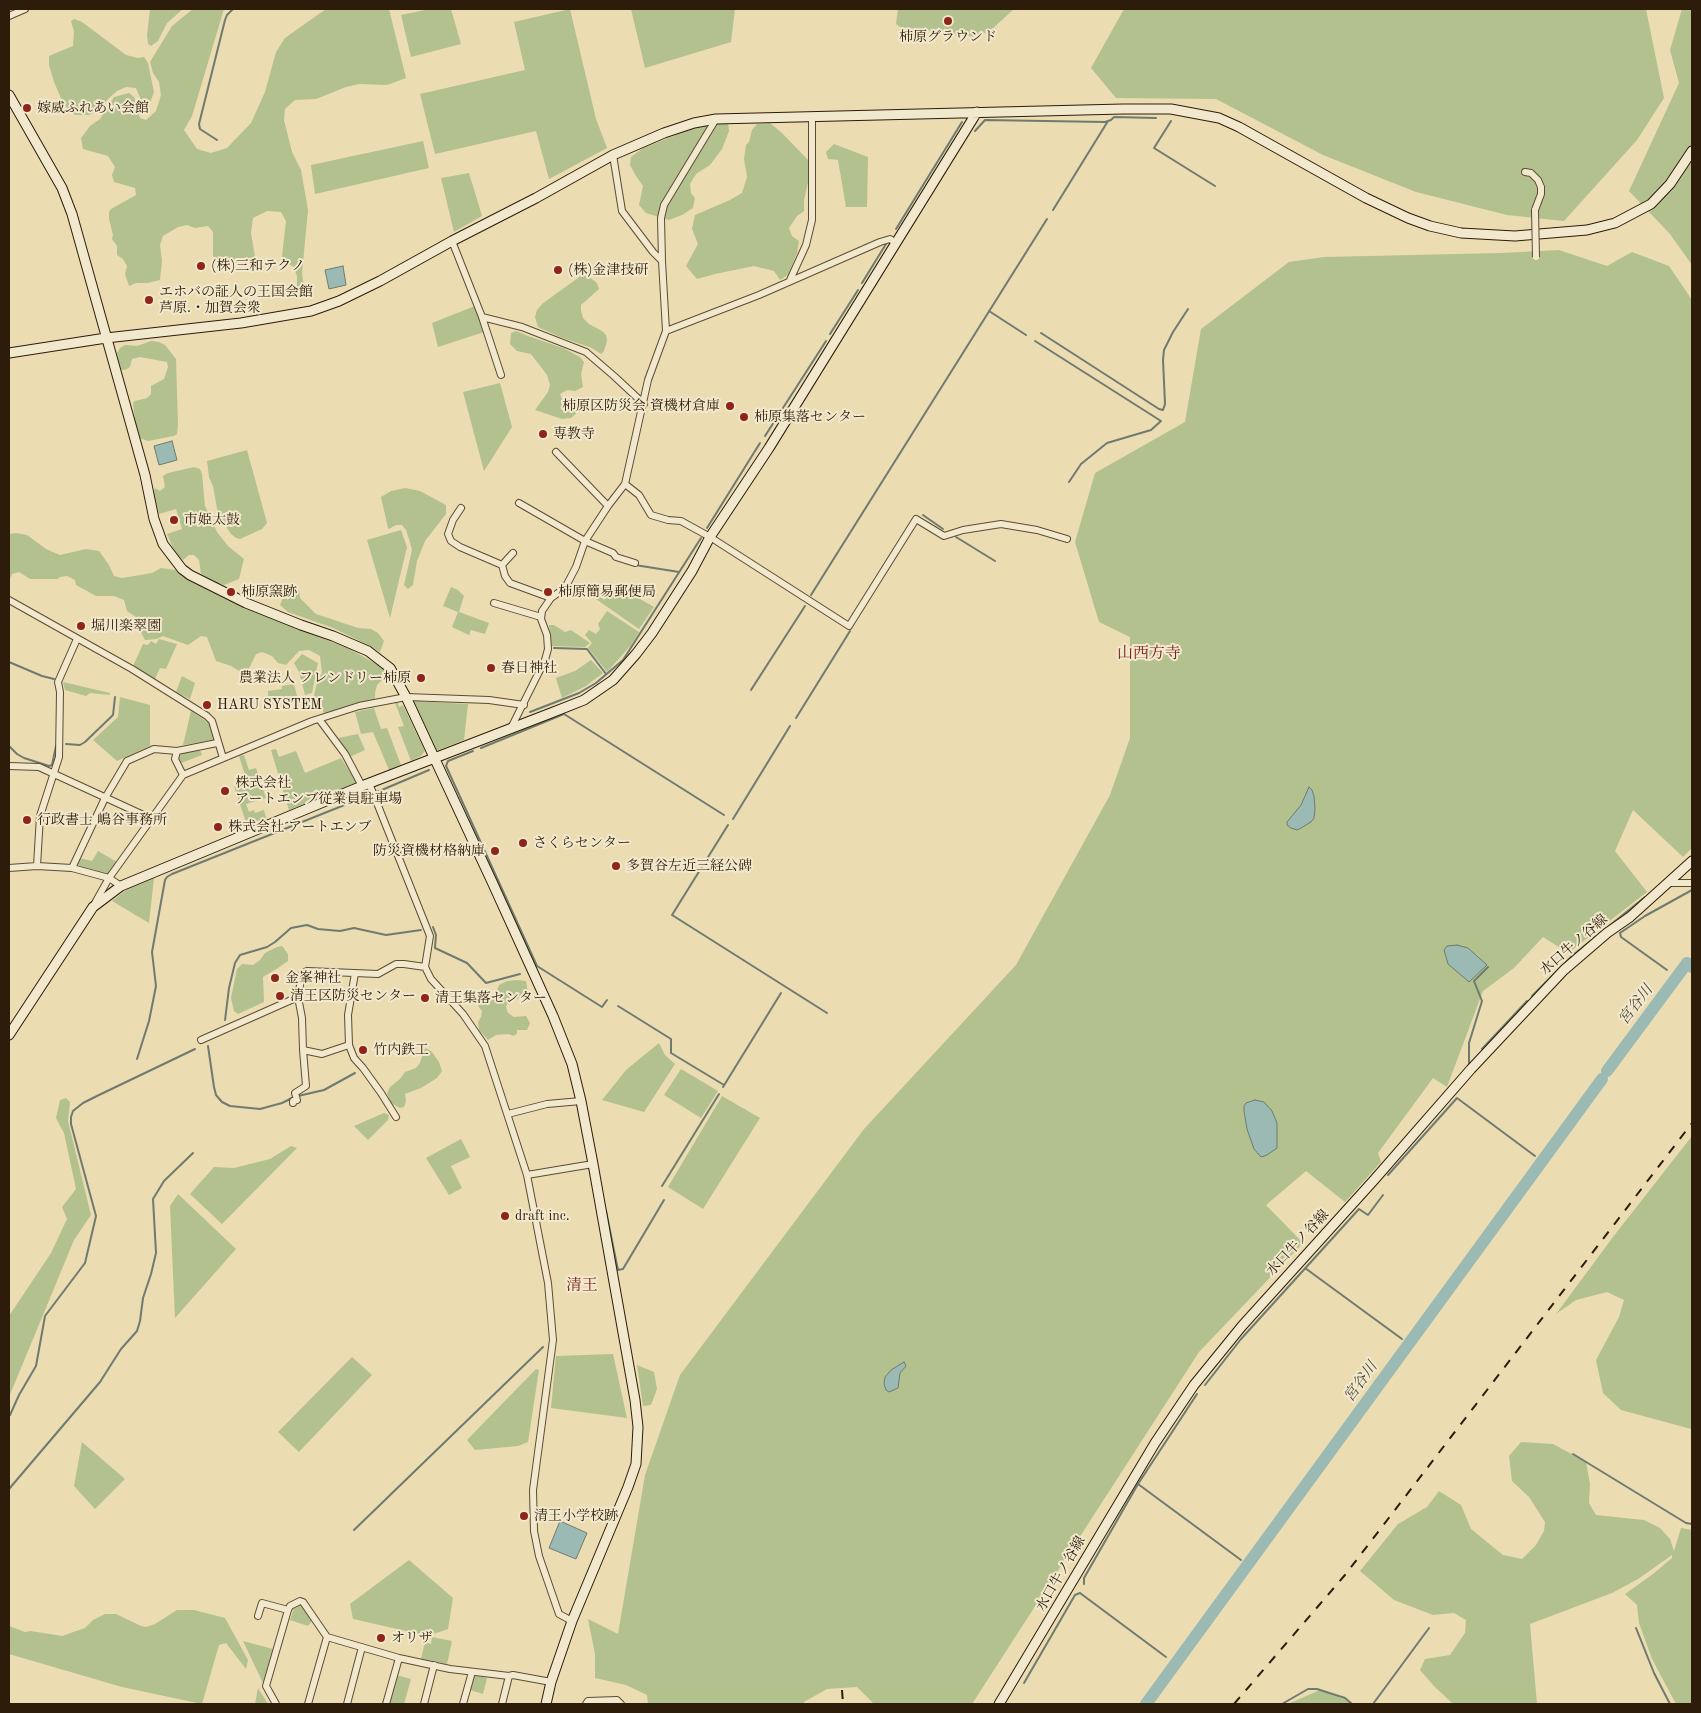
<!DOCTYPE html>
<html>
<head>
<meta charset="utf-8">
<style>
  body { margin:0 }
  #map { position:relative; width:1701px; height:1713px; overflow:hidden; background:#ebdcb2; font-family:"Old Standard TT",serif }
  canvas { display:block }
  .frame { position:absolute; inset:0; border:10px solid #2d1c09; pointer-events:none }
</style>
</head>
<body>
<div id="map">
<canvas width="1701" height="1713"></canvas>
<div class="frame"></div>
</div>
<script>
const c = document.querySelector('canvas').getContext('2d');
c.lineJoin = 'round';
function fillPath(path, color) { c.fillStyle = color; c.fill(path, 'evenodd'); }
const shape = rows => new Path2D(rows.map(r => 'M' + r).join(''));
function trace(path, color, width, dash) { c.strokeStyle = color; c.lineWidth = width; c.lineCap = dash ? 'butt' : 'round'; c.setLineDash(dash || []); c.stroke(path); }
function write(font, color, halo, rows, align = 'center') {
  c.font = font + ' "Old Standard TT","Noto Serif JP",serif'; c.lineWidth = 4; c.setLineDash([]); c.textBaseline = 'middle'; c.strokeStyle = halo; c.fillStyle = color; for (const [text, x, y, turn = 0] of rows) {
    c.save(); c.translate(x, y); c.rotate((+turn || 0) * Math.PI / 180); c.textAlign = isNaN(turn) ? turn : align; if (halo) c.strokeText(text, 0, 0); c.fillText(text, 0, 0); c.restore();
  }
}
const green = shape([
  [150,9,183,9,167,23,158,41,151,46,148,44,147,35],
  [193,9,224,9,192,116,184,130,197,149,211,153,227,148,251,123,265,92,276,52,285,38,326,9,389,9,406,78,387,85,359,84,346,87,316,99,295,100,285,109,284,120,292,152,301,170,308,210,302,273,304,287,300,294,297,291,297,276,293,266,283,263,282,256,286,221,281,212,267,211,253,218,251,233,255,257,246,262,224,265,217,264,213,255,213,232,208,226,195,228,187,225,178,227,163,236,160,245,162,261,160,280,148,283,136,283,129,286,125,274,127,266,123,259,117,255,117,246,112,239,113,235,109,219,109,212,111,209,136,195,135,188,114,182,112,175,115,167,108,156,83,149,81,138,90,126,100,119,114,97,129,93,134,97,140,118,146,120,156,111,161,95,159,82,153,73,150,62,172,26],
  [430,9,451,9,461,44,411,57,401,15],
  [570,9,596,119,607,148,549,179,536,131,435,154,420,94,525,70,514,22],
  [631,9,735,9,731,42,645,68],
  [898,9,1014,9,991,30,976,37,900,27,896,24],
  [1124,9,1646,9,1664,98,1637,140,1564,221,1507,215,1416,192,1323,155,1216,99,1116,98,1091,68],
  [1682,9,1692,9,1692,265,1670,234,1629,191,1679,83,1670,50],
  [74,19,82,22,126,55,138,58,144,57,148,63,154,92,149,106,143,105,136,88,126,87,117,91,108,99,103,108,89,115,75,115,64,105,54,82,49,65,49,56,73,46,74,31,71,21],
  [728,123,729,131,722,149,710,165,696,174,690,184,691,193,695,198,693,208,682,215,669,220,646,213,639,205,643,186,636,176,630,165,631,157,643,148,702,125],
  [770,123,782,133,809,161,810,174,804,200,804,211,797,216,789,228,792,236,799,241,797,253,788,275,780,280,774,271,754,266,715,274,697,279,686,266,698,244,692,229,695,215,730,200,742,193,747,177,744,159,746,145,749,142,752,130,757,124],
  [423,141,429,168,315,194,311,165],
  [834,144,868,157,867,207,846,207,838,160,828,159,826,152],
  [469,173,482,216,454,232,441,178],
  [1559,250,1607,266,1632,252,1669,266,1692,300,1692,848,1683,857,1633,810,1615,851,1647,892,1568,953,1543,937,1514,968,1483,991,1447,1087,1433,1078,1378,1153,1381,1162,1345,1202,1306,1171,1266,1205,1303,1243,1199,1352,972,1704,874,1704,857,1687,827,1689,804,1702,804,1704,648,1704,647,1695,626,1685,595,1678,595,1654,588,1619,618,1634,645,1475,680,1375,864,1129,1016,965,1110,795,1130,738,1130,637,1099,622,1075,542,1095,473,1185,422,1201,329,1289,262,1324,257,1501,253],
  [582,275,588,276,597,283,599,289,581,305,581,311,583,318,589,324,602,331,606,335,607,341,604,351,601,354,592,348,560,337,538,327,535,317,537,310,542,304],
  [475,306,484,332,438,347,432,323],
  [516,331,528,336,563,348,580,357,584,362,581,374,583,387,575,391,567,390,560,394,562,399,568,404,579,404,579,411,571,418,562,419,535,410,548,392,550,385,547,375,531,354,517,351,510,344,511,333],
  [151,341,159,342,165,345,176,359,178,425,177,434,174,436,148,441,140,438,136,431,133,403,135,401,147,398,151,394,151,386,164,379,168,367,167,362,140,357,132,359,130,367,125,370,122,370,119,366,117,353,120,348,125,345,137,346],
  [500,383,512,427,484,471,463,392],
  [247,450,267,523,262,529,240,539,236,538,231,534,218,514,213,486,209,477,207,461],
  [194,467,200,469,202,474,205,506,217,532,228,546,244,559,239,579,224,585,214,582,201,574,199,560,194,555,189,555,183,560,176,555,167,534,182,529,176,509,159,514,153,494,155,488,160,491,165,487,163,476,168,473],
  [405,488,420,491,446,505,446,514,425,541,417,561,413,585,408,589,404,585,412,550,409,539,406,530,402,525,396,525,389,529,388,528,381,497,391,491],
  [401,530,407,547,390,618,367,540],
  [16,533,27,535,46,549,60,555,86,549,99,551,109,565,114,576,122,578,152,573,161,568,175,570,202,586,233,600,313,635,348,648,383,668,386,676,377,685,375,693,375,700,324,713,314,695,318,679,322,673,320,656,309,650,299,651,286,665,278,663,272,656,262,652,256,654,246,675,231,666,216,661,207,637,201,636,188,645,163,636,157,639,145,640,137,625,136,617,127,611,124,600,114,596,96,596,76,585,75,580,67,576,60,577,58,579,30,579,19,572,12,574,9,581,9,534],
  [610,582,654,607,639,629,596,599],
  [451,587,458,590,464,596,459,612,489,623,485,634,471,630,469,635,452,627,458,612,443,606],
  [299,590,300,598,316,614,358,628,371,629,378,633,384,641,380,652,368,645,333,628,288,612,280,605,286,591],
  [607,611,639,632,631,645,607,672,588,648,592,643,585,635,589,630,596,634,600,629,598,624],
  [549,625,554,625,565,632,571,630,590,643,585,647,551,646],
  [159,639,177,644,166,669,160,668,155,679,133,666,143,644,148,645,151,641,156,644],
  [302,654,318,663,312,693,305,695,299,672,294,663],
  [591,660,603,673,586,686,562,698,556,678,575,671],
  [182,676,195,683,190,699,176,692],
  [63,682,110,693,110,695,90,693,86,696,65,690],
  [294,684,297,696,268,699,268,691,282,689,282,686],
  [120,697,150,705,150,746,117,761,93,740,118,717],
  [413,701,468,704,464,740,436,751],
  [395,703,398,703,399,707,403,705,425,751,421,756,411,761,398,727,404,726],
  [374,708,381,729,387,728,401,765,389,770,373,732,361,734,355,712],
  [191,711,209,723,214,740,183,745],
  [358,734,365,750,350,757,338,738],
  [276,749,279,757,296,751,305,773,341,758,357,783,289,810,271,750],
  [200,750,202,755,181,763,178,758,182,753],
  [244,755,249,770,256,768,266,798,246,804,249,812,254,810,255,813,264,810,266,818,247,825,234,786,247,781,239,756],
  [98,851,117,862,109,873,106,874,79,866,78,863,79,858,92,861],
  [154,878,149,923,112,901,130,887],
  [282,946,288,954,288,961,278,968,263,977,264,1002,238,1014,234,1011,231,998,237,969,242,964,253,965,260,960,265,953,277,947],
  [517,980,526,981,528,993,526,996,508,1002,506,1007,508,1013,514,1017,526,1016,530,1023,527,1030,517,1030,517,1034,513,1036,509,1034,496,1035,488,1040,479,1030,478,1022,481,1017,482,1011,478,1006,481,1002,496,994,499,985,507,981],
  [659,1043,665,1055,675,1064,644,1112,602,1100,626,1070],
  [426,1048,432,1052,439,1062,442,1071,437,1078,421,1088,405,1094,406,1101,404,1107,400,1108,391,1103,387,1093,390,1087,400,1079,405,1072,416,1068,420,1063,424,1050],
  [681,1069,718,1091,701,1118,664,1095],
  [722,1096,760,1118,703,1209,668,1187],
  [66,1098,70,1102,68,1121,91,1215,74,1240,9,1397,9,1316,51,1253,67,1219,62,1207,76,1189,64,1133,56,1118,60,1100],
  [384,1113,389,1115,388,1120,368,1140,354,1126],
  [1692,1136,1692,1428,1691,1429,1621,1410,1603,1393,1596,1360,1619,1317,1624,1300,1607,1292,1576,1300,1556,1314,1613,1237],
  [461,1139,470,1157,451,1166,462,1188,449,1195,426,1158],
  [291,1146,297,1148,222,1224,190,1194,214,1167,234,1168,270,1159],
  [178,1194,236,1249,175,1318,170,1206],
  [613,1354,627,1418,551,1408,556,1356],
  [352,1357,372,1375,299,1452,278,1432],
  [637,1365,654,1372,657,1389,651,1405,643,1406],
  [536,1369,539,1370,528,1442,518,1446,475,1450,467,1440],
  [82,1442,125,1479,95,1509,74,1486],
  [1521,1442,1553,1444,1586,1462,1590,1484,1589,1503,1596,1515,1644,1520,1660,1528,1670,1539,1674,1551,1681,1528,1692,1530,1692,1704,1676,1704,1652,1659,1639,1623,1637,1605,1625,1594,1653,1574,1672,1558,1672,1555,1638,1579,1612,1593,1530,1624,1537,1704,1453,1704,1434,1686,1420,1670,1425,1659,1450,1655,1465,1633,1466,1620,1454,1613,1433,1615,1394,1600,1360,1571,1398,1524,1427,1507,1439,1491,1461,1505,1471,1529,1503,1555,1522,1559,1536,1545,1544,1531,1545,1522,1529,1497,1512,1481,1509,1456],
  [409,1560,453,1598,448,1629,428,1636,353,1619,350,1604],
  [300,1605,303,1606,312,1621,308,1626,290,1620,294,1608],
  [177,1610,194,1610,225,1618,248,1660,246,1669,226,1643,219,1645,202,1704,122,1687,9,1654,9,1626,25,1632,31,1631,62,1636,85,1628,93,1620,105,1614,116,1614,141,1626,146,1627,155,1624],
  [432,1637,452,1641,447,1664,421,1659,425,1642,431,1644],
  [243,1641,273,1649,263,1683],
  [396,1675,411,1679,404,1704,388,1704],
  [478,1676,487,1678,483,1694,470,1690,474,1677],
  [258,1688,268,1704,255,1704],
  [1320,1690,1349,1701,1352,1704,1288,1704]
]);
const water = shape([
  [343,266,346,285,329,289,325,270,343,266],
  [172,441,177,460,159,465,154,446,172,441],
  [1309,787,1312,790,1314,796,1315,809,1314,818,1311,822,1301,828,1297,830,1291,828,1287,825,1287,822,1301,805,1309,787],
  [1457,945,1468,948,1487,965,1469,982,1448,964,1444,950,1447,946,1457,945],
  [1255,1100,1264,1102,1272,1111,1277,1123,1277,1148,1267,1155,1261,1157,1254,1149,1247,1129,1244,1111,1244,1106,1246,1103,1255,1100],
  [904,1362,906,1366,900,1373,898,1388,889,1392,886,1390,884,1384,885,1377,891,1370,904,1362],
  [560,1521,587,1533,576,1559,549,1548,560,1521]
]);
const stream = shape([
  [1171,121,1154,148,1215,186],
  [975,131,985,120,1105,122,1111,120,1114,117,1156,118],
  [217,140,200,129,199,124,225,20,227,15,233,9],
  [1053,210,1108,121],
  [896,229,962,122],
  [862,283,886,244],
  [989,311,1026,335],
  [1041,333,1159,409,1163,410,1165,404,1163,360,1164,350,1173,332,1188,309],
  [830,334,858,290],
  [1035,341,1161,421,1151,430,1107,443,1081,464,1069,482],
  [765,436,826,341],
  [923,515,943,529],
  [707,528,760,443],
  [956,537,995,561],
  [635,565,679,572],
  [811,595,1047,219],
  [554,648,587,649,606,674],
  [9,662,42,676,54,679],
  [751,690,805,606],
  [530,712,579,693,596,683,623,660,701,538],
  [796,718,850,631],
  [66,744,80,745,85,742,113,715,115,697],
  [9,746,17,754,24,758,49,766,52,765,56,746],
  [481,748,564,714,724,815],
  [473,751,448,761,446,766,537,966,602,1007,607,1000],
  [377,792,429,770],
  [733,819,790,726],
  [728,825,672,915,827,1013],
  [433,927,436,935,435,948,467,963,486,983,520,974],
  [1687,963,1692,960],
  [1667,970,1621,937,1620,933,1645,916,1692,890],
  [1532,996,1573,955,1645,897],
  [618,1006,671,1039,671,1053,724,1085],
  [225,1020,229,988,235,963,240,955,267,947,275,942,291,928,307,925,318,929,340,931,354,928,386,935,421,930],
  [208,1046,214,1087,216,1095,222,1102,230,1106,260,1109,282,1103,292,1098],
  [1482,1049,1527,1001],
  [137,1059,149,1021,156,986,152,952,165,880,167,877,172,874,367,796],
  [1469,1066,1469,1043,1482,1001,1474,981,1488,967],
  [723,1087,781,993],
  [298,1096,324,1090,355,1073],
  [1388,1175,1457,1098,1535,1156],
  [662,1186,719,1094],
  [606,1211,618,1270,623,1269,664,1200],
  [1305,1268,1402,1339],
  [1205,1385,1241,1339,1359,1209,1368,1215,1383,1195],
  [10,1415,19,1395,36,1366,45,1316,85,1263,96,1216,71,1124,71,1117,73,1111,83,1103,99,1095,195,1049],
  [1573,1454,1686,1523,1692,1524],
  [1138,1484,1241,1560],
  [9,1489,100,1382,121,1349,137,1331,140,1321,143,1298,151,1274,156,1253,153,1199,164,1181,193,1153],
  [354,1530,543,1347],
  [1084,1584,1084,1578,1138,1484,1197,1394],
  [1636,1628,1654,1673,1670,1704],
  [1024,1683,1075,1595,1080,1593,1166,1657],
  [1282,1704,1308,1689,1317,1689,1345,1698,1352,1704],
  [1373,1704,1429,1628]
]);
const river = shape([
  [1607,1071,1687,963,1692,967],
  [1146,1704,1602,1079]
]);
const street = shape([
  [9,16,25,9],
  [1525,172,1531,173,1538,180,1541,187,1541,194,1535,210],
  [452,241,482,317,501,375],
  [662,261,661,218,664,205,716,119],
  [790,280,806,245,812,220,812,116],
  [482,317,522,327,586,352,614,376,644,404],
  [666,331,759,295,880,242,890,239,896,243],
  [556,452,608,506],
  [625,484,639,495,651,515,668,520,681,521,710,537,849,626,916,519,944,536,963,530,1001,524,1037,530,1067,539],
  [519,503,585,541,613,553,616,557,635,563],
  [461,508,453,520,448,534,451,541,460,547,502,565],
  [513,553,502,565,505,576,510,583,551,598],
  [9,600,132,669,207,716,212,721,223,758],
  [494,603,541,617],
  [319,719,345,754,362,786],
  [511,728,545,660,548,649,547,635,541,619,542,611,551,598,565,588,576,567,585,541,608,506,625,484,648,380,666,331,662,261,653,252,622,211,613,155],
  [177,751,175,759,183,775],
  [9,766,39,767,152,819],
  [369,783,430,936,425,967,431,979,463,1014,485,1046,527,1175,548,1283,553,1340,533,1490,534,1531,539,1556,559,1614,572,1621],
  [37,866,40,816,59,757,60,692,58,682,77,639],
  [9,868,37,866,72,868,109,878,121,886],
  [72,868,105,798,127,761,154,749,177,751,217,743],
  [1669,883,1692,883],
  [95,903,109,878,183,775,312,721,359,706,406,697,489,700,524,705],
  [355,973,348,1015,349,1045,354,1058,363,1068,381,1093,396,1117],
  [298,997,302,1018,303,1050,322,1054,349,1045],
  [201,1040,298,997,302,974,307,971,378,974,396,964,404,964,425,967],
  [293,1103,293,1101,297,1100,295,1093,306,1086,303,1050],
  [508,1114,547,1104,581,1101],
  [527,1175,593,1164],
  [258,1616,262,1603,288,1610],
  [276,1704,266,1686,288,1610,290,1606,300,1601,303,1602,327,1637,399,1658,450,1669,509,1676,513,1675,551,1682],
  [308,1704,327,1637],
  [347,1704,362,1647],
  [386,1704,399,1658],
  [424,1704,434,1665],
  [463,1704,472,1672],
  [502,1704,509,1676],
  [586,1704,588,1701,617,1700,621,1704]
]);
const secondary = shape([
  [9,95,62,188,72,214,145,475,154,519,163,544,182,569,190,575,246,603,301,625,333,636,368,651,390,668,406,697,493,884,553,1016,572,1064,581,1101,593,1164,635,1400,638,1427,636,1464,628,1487,572,1621,551,1682,546,1704],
  [9,353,106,338,241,323,311,311,339,301,380,281,452,241,536,198,613,155,664,133,694,123,716,119,1123,109,1171,109,1219,118,1239,127,1366,198,1408,218,1430,226,1461,233,1515,236,1587,230,1615,223,1651,204,1670,184,1692,151],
  [9,1035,93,907,121,886,362,786,551,713,584,700,613,680,636,654,652,633,692,571,710,537,769,448,977,112],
  [999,1704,1155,1443,1194,1385,1242,1326,1374,1180,1471,1069,1564,970,1607,933,1630,917,1692,861]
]);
const rail = shape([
  [842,1690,843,1704],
  [1234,1704,1345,1575,1692,1123]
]);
const streetBridge = shape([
  [1535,210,1536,257]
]);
const markers = [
  [948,21,5,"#8f2418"],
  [27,108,5,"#8f2418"],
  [201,266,5,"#8f2418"],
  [558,270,5,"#8f2418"],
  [149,300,5,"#8f2418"],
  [730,406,5,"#8f2418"],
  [744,417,5,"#8f2418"],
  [543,434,5,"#8f2418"],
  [174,520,5,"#8f2418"],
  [231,592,5,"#8f2418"],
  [548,592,5,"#8f2418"],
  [81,626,5,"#8f2418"],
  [491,668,5,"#8f2418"],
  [421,678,5,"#8f2418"],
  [207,705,5,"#8f2418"],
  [225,791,5,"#8f2418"],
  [27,820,5,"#8f2418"],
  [218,827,5,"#8f2418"],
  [523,843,5,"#8f2418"],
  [495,851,5,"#8f2418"],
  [616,866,5,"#8f2418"],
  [275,978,5,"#8f2418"],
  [280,996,5,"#8f2418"],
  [425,998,5,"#8f2418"],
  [363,1050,5,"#8f2418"],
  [505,1216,5,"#8f2418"],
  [524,1516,5,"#8f2418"],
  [381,1638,5,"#8f2418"]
];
const poiNames = [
  ["柿原グラウンド",948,37,"center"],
  ["嫁威ふれあい会館",37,108],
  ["(株)三和テクノ",211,266],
  ["(株)金津技研",568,270],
  ["エホバの証人の王国会館",159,292],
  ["芦原.・加賀会衆",159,308],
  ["柿原区防災会 資機材倉庫",720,406,"right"],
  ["柿原集落センター",754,417],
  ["専教寺",553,434],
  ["市姫太鼓",184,520],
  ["柿原窯跡",241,592],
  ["柿原簡易郵便局",558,592],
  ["堀川楽翠園",91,626],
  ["春日神社",501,668],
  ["農業法人 フレンドリー柿原",411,678,"right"],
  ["HARU SYSTEM",217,705],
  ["株式会社",235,783],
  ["アートエンブ従業員駐車場",235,799],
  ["行政書士 嶋谷事務所",37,820],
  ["株式会社 アートエンブ",228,827],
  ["さくらセンター",533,843],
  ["防災資機材格納庫",485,851,"right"],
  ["多賀谷左近三経公碑",626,866],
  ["金峯神社",285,978],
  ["清王区防災センター",290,996],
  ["清王集落センター",435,998],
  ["竹内鉄工",373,1050],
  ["draft inc.",515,1216],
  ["清王小学校跡",534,1516],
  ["オリザ",391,1638]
];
const streetNames = [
  ["水口牛ノ谷線",1574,945,-41],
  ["水口牛ノ谷線",1298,1243,-47],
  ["水口牛ノ谷線",1061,1574,-60]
];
const waterNames = [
  ["宮谷川",1636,1005,-53],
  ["宮谷川",1361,1382,-54]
];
const quarterNames = [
  ["山西方寺",1149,654],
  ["清王",582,1286]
];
fillPath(green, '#b3c18f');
fillPath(water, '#9bbab4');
trace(water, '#6f7b70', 1);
trace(stream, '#6f7b70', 2);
trace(river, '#9bbab4', 12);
trace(street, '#5c4c33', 8);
trace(secondary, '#2d1c09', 11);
trace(street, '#f2e8cd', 6);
trace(secondary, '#f2e8cd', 9);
trace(rail, '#2d1c09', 2, [9, 9]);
trace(streetBridge, '#5c4c33', 8, []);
trace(streetBridge, '#f2e8cd', 6);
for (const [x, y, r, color] of markers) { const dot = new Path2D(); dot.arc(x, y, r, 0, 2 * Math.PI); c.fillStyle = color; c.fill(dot); trace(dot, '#f2e8cd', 2); }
write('14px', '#2d1c09', '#f2e8cd', poiNames, 'left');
write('14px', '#2d1c09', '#f2e8cd', streetNames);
write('italic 15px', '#4e4b3c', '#f2e8cd', waterNames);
write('16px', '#7a1f14', '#f2e8cd', quarterNames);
</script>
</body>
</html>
